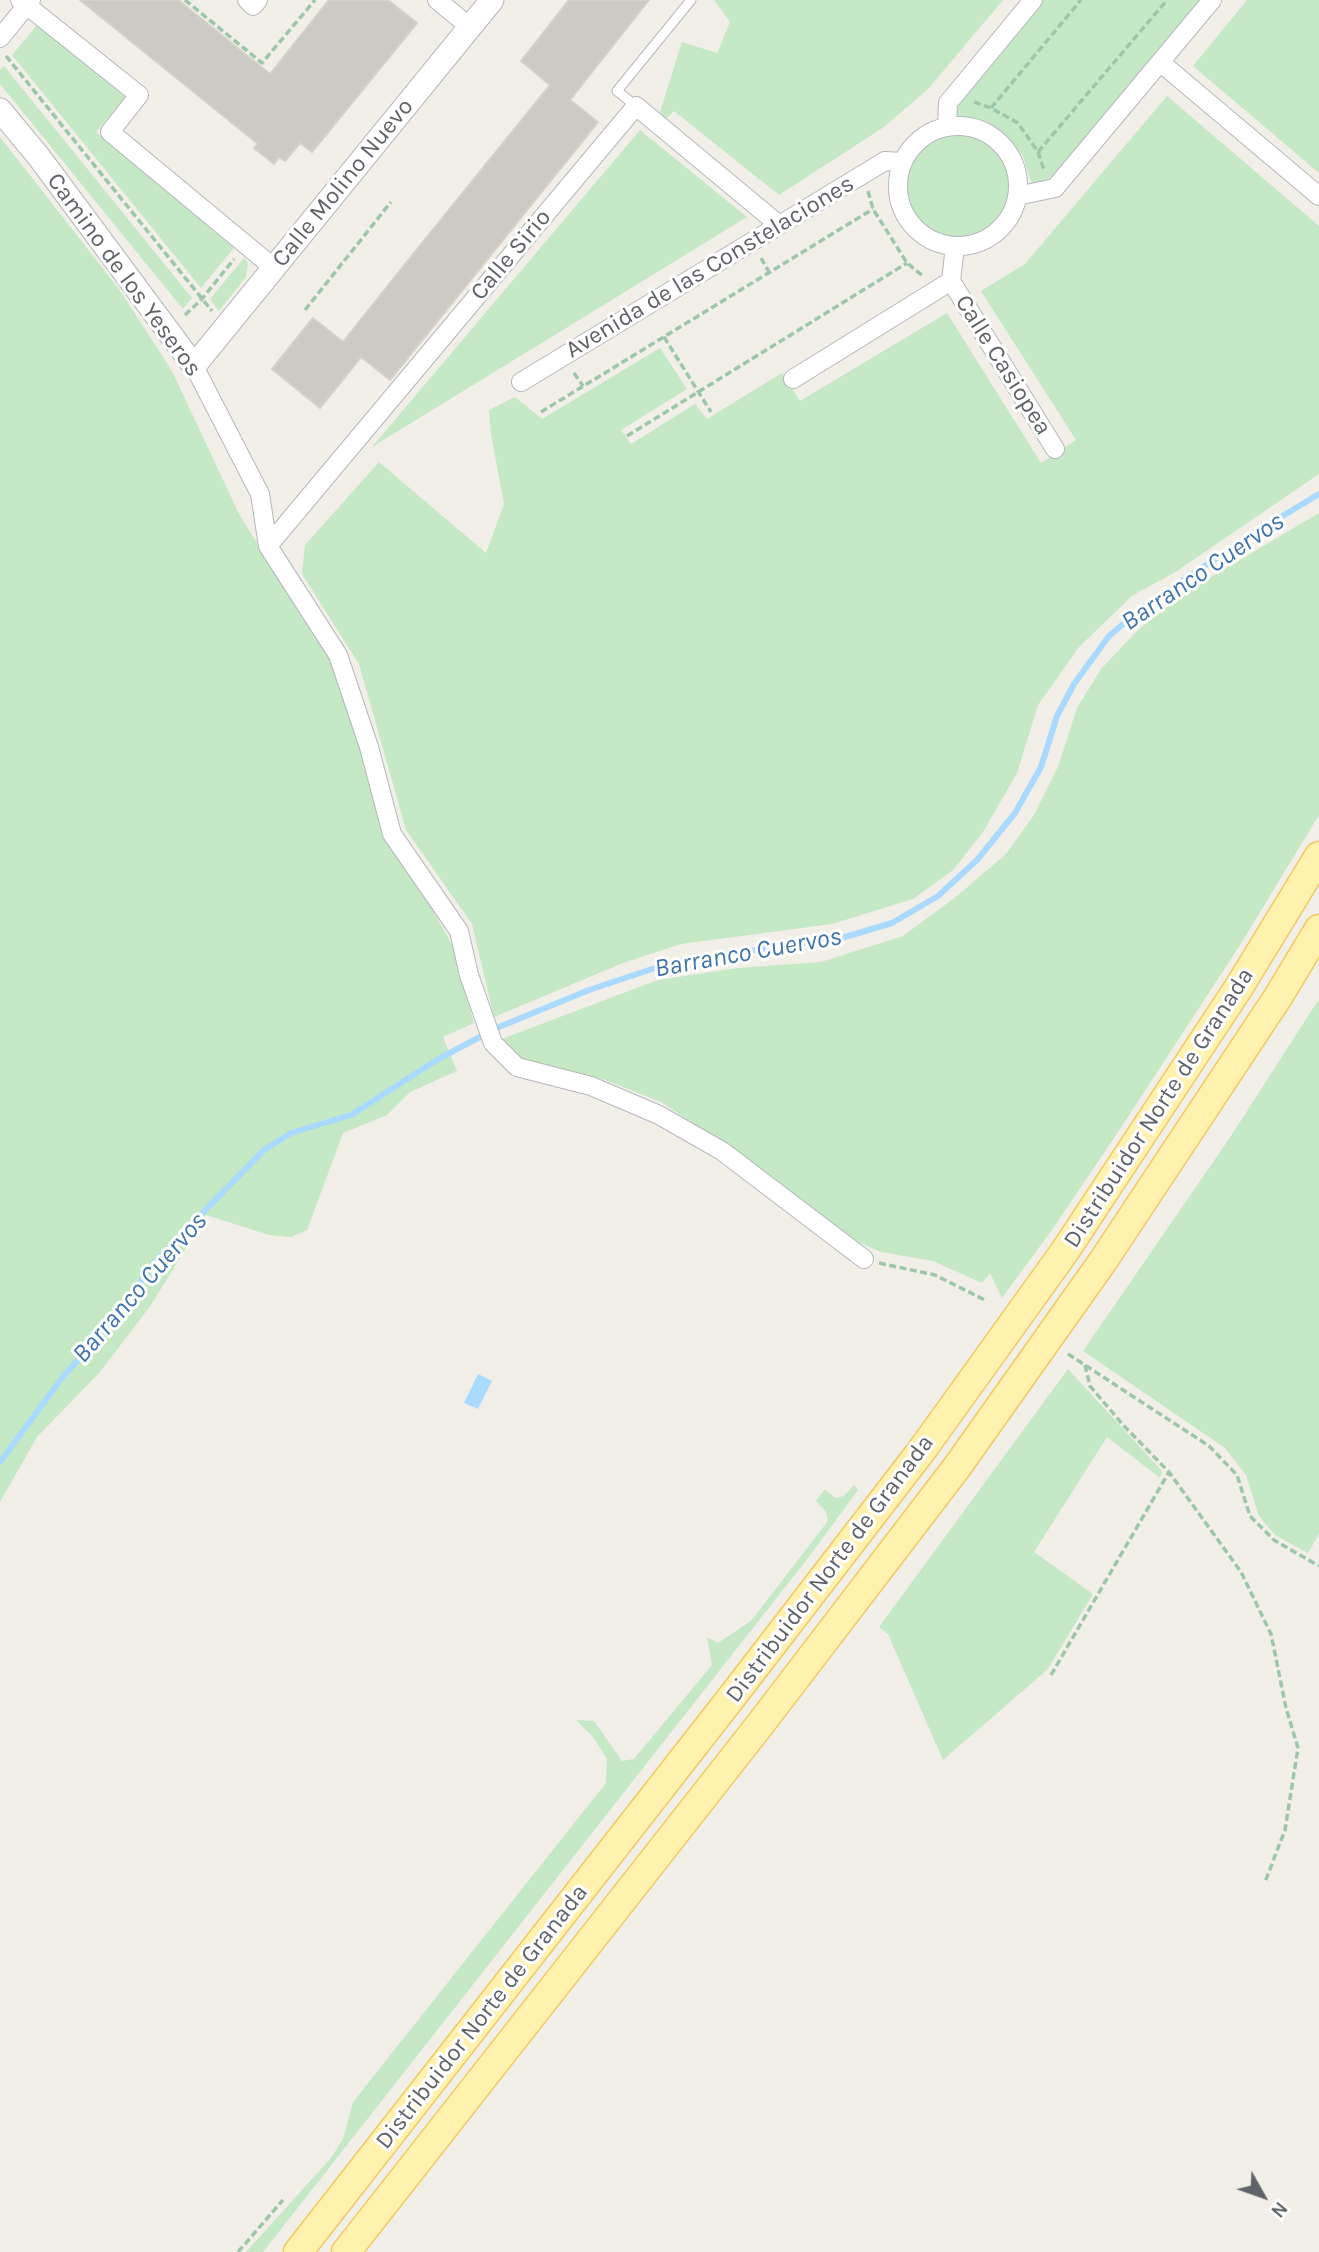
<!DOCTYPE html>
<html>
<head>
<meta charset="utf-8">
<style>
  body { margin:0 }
  #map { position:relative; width:1319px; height:2252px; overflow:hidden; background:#f1efe8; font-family:Karla,sans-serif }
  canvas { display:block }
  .north { position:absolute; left:1228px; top:2161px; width:70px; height:70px; -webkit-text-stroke:5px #fff; paint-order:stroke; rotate:130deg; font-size:19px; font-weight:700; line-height:28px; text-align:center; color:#5f6368 }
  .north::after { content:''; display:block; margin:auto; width:24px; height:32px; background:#5f6368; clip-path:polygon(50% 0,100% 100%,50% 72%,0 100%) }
</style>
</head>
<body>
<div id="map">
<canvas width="1319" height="2252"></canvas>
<div class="north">N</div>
</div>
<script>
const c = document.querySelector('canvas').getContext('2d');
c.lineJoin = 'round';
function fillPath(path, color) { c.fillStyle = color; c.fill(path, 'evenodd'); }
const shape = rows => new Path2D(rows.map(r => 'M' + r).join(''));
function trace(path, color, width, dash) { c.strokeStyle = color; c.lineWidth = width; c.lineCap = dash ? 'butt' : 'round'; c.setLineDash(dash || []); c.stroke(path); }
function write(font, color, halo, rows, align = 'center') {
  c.font = font + ' Karla,sans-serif'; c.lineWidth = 6; c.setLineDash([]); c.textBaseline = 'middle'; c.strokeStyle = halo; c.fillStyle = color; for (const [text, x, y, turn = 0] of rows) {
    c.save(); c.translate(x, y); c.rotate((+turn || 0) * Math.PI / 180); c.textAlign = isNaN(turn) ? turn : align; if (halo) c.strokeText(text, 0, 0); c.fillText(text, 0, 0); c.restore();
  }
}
const green = shape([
  [714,0,1003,0,929,88,884,127,779,195,674,111,666,119,660,112,682,42,717,53,730,22],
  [1042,0,1205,0,1053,183,1032,185,1023,156,1010,139,986,121,955,115,958,100],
  [1247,0,1319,0,1319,173,1193,66],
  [37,25,125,97,96,132,234,248,201,288,12,55],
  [4,66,192,298,183,309,0,84,0,70],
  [1167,96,1319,226,1319,474,1174,573,1133,595,1079,647,1038,705,1017,773,983,832,953,870,913,899,832,924,681,944,623,963,494,1017,472,924,406,830,359,664,302,574,305,545,379,462,486,553,504,504,491,434,489,410,515,397,542,419,660,348,687,389,621,430,631,444,695,404,707,419,782,373,800,401,947,313,1041,463,1076,440,981,291,1025,264],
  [640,130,747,217,372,447],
  '907 186a51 51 0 1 1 102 0a51 51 0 1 1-102 0Z',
  [0,137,119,289,172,371,240,516,339,673,399,852,454,948,474,1023,443,1037,457,1071,410,1092,387,1115,343,1133,307,1230,291,1237,269,1235,206,1215,151,1305,100,1372,37,1437,0,1502],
  [244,258,248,263,246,277,219,311,210,299],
  [1319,513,1319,815,1240,945,1120,1129,1054,1227,1002,1298,990,1273,982,1283,933,1261,881,1252,844,1236,720,1141,661,1102,600,1078,536,1066,518,1057,499,1040,658,980,738,968,821,962,903,936,957,896,1006,854,1034,815,1058,767,1077,708,1101,669,1138,630,1186,592],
  [1319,999,1319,1534,1308,1553,1275,1535,1259,1516,1246,1475,1225,1448,1083,1351,1231,1136],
  [1068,1369,1162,1471,1160,1478,1107,1437,1034,1552,1093,1594,1048,1669,943,1760,888,1634,879,1627],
  [854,1485,858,1490,811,1554,263,2252,246,2252,331,2158,343,2139,353,2102,606,1783,607,1759,594,1738,576,1720,594,1721,622,1761,634,1759,712,1665,707,1637,718,1643,751,1621,828,1521,826,1512,816,1501,825,1489,835,1498,844,1496]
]);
const water = shape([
  [478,1374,492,1381,478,1409,464,1403]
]);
const stream = shape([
  [0,1462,62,1378,121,1311,151,1266,264,1150,291,1133,351,1115,440,1058,499,1027,589,990,673,962,845,937,892,923,938,896,977,860,1015,813,1041,767,1057,716,1074,684,1109,636,1142,608,1256,532,1319,494]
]);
const building = shape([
  [80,0,178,0,270,74,329,0,388,0,417,23,312,152,300,143,285,161,279,157,274,164,254,148,258,144,80,0],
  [569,0,649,0,570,100,598,122,390,380,361,357,320,408,272,369,313,318,343,342,401,269,550,85,521,61,569,0]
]);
const path = shape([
  [185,0,262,63,315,0],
  [6,56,212,311],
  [974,102,991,108,1018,123,1038,152,1044,170],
  [991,108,1081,0],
  [1038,152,1167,0],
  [868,191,873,209,907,263,924,277],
  [761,258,769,272],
  [305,310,391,202],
  [185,315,202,299,234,259],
  [664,337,711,412],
  [574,373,583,386],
  [541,412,873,209],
  [627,436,907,263],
  [879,1263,935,1275,987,1301],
  [1068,1354,1209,1446,1237,1475,1250,1516,1274,1540,1319,1566],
  [1085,1365,1090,1386,1124,1426,1169,1472,1241,1572,1271,1634,1286,1708,1298,1748,1285,1830,1265,1882],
  [1051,1675,1169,1472],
  [238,2252,283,2200]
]);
const service = shape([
  [636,106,617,91,691,0]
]);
const minor = shape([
  [20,0,139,95,110,132,274,268],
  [247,0,253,6,258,0],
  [437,0,470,27],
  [0,38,31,0],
  [1160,62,1319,196],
  '898 186a60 60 0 1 1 120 0a60 60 0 1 1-120 0Z',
  [947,127,948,103,1033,0],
  [1017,196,1055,188,1212,0],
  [951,281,1055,449],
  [194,366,260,494,268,546,338,655,369,747,392,834,459,931,469,975,493,1043,517,1067,591,1086,659,1115,722,1151,864,1259],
  [793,379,951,281,955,246],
  [521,382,885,161,903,162],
  [268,546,636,106,778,224]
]);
const tertiary = shape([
  [0,110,39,157,194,366,492,0]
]);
const primary = shape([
  [298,2252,731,1698,922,1450,1065,1251,1239,987,1319,856],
  [346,2252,762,1722,957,1467,1103,1261,1278,997,1319,929]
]);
const streetNames = [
  ["Calle Molino Nuevo",343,183,-51],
  ["Calle Sirio",511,255,-50],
  ["Avenida de las Constelaciones",710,267,-31],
  ["Camino de los Yeseros",124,275,54],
  ["Calle Casiopea",1003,365,58],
  ["Distribuidor Norte de Granada",1159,1108,-57],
  ["Distribuidor Norte de Granada",830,1569,-53],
  ["Distribuidor Norte de Granada",482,2017,-52]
];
const waterNames = [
  ["Barranco Cuervos",1203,572,-34],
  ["Barranco Cuervos",748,953,-10],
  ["Barranco Cuervos",140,1288,-49]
];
fillPath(green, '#c5e8c5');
fillPath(water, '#aadaff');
trace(stream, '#aadaff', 6);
fillPath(building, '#cccac5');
trace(building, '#d6d1c6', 2);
trace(service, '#b5b8bc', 11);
trace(minor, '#b5b8bc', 20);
trace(tertiary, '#b5b8bc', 25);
trace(primary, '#f2c960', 31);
trace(path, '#9cc7a9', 3.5, [7, 3.5]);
trace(service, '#fff', 9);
trace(minor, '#fff', 18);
trace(tertiary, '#fff', 23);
trace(primary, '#fff2af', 28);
write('24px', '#5f6368', '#fff', streetNames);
write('italic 26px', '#4174aa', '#fff', waterNames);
</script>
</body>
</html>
